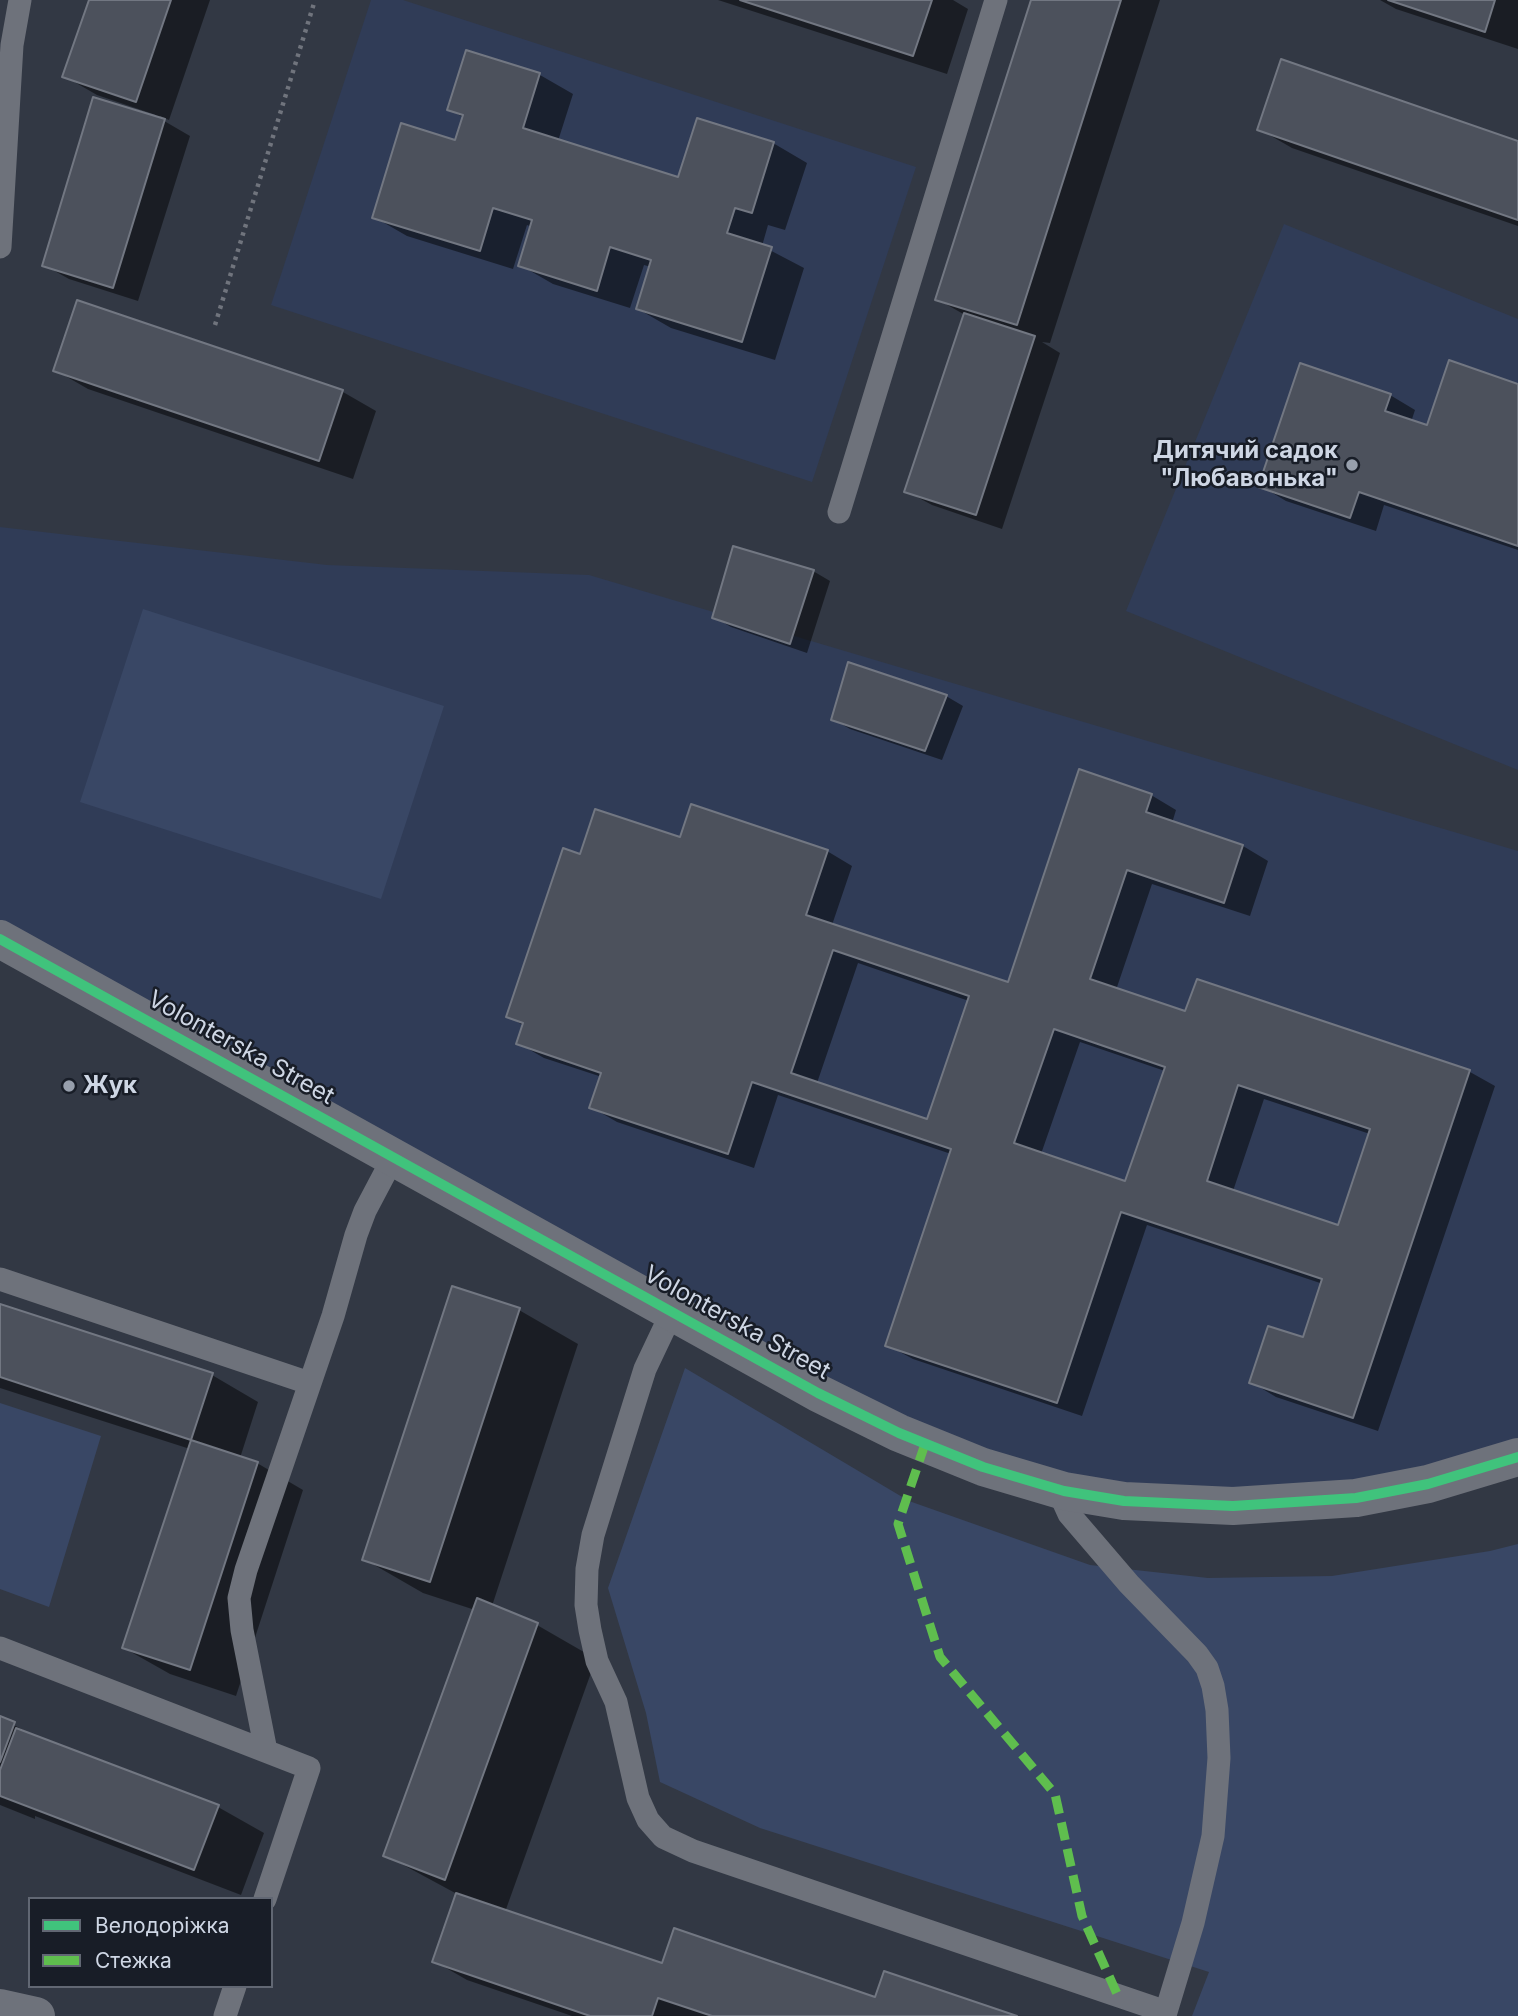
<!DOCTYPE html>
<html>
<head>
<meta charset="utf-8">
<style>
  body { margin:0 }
  #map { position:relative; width:1518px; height:2016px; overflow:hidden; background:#323844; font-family:Inter,sans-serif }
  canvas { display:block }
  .legend { position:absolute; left:28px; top:1897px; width:245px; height:91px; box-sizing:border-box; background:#181d27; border:2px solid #616773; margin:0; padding:9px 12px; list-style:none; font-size:21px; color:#ced6e4 }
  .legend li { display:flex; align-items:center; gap:14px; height:35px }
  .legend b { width:35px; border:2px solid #616773 }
</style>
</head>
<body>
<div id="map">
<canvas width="1518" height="2016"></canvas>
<ul class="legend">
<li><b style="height:9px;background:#40c37c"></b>Велодоріжка</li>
<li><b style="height:9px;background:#5fbe4e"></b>Стежка</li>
</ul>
</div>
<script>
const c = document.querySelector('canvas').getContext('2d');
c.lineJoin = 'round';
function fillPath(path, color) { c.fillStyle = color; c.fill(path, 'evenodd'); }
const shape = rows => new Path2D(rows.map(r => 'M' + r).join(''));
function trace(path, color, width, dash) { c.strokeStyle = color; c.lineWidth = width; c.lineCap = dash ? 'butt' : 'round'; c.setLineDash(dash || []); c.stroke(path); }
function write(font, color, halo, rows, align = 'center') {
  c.font = font + ' Inter,sans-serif'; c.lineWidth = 5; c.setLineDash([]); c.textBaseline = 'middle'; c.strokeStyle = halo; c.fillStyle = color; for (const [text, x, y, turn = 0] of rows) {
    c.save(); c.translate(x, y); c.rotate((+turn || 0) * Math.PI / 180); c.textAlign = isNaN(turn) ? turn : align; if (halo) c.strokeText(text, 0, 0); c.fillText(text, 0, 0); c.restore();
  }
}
const built = shape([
  [371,0,403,0,916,167,812,482,271,305],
  [1284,224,1518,319,1518,770,1126,611],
  [0,527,327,565,589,575,1518,851,1518,1457,1265,1505,983,1467,0,939]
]);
const green = shape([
  [143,609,444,706,381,899,80,802],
  [685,1368,909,1501,1090,1565,1208,1578,1332,1576,1490,1551,1518,1544,1518,2016,1192,2016,1209,1972,760,1828,660,1782,646,1713,608,1588],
  [0,1403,101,1436,49,1607,0,1589]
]);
const shadow = shape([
  [90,0,210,0,169,120,160,116,159,118,190,136,138,301,69,279,44,265,156,115,97,95,64,76],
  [718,0,953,0,968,9,947,74],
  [1033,0,1160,0,1050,343,1042,342,1060,353,1002,529,932,505,906,491,965,315,937,299],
  [1380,0,1518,0,1518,49,1396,9],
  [467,52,540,75,573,94,558,141,680,179,773,143,807,163,785,230,768,225,762,246,804,268,775,360,671,328,638,309,651,267,644,265,630,308,553,284,520,265,532,227,527,225,513,269,407,236,374,217,456,142,464,118,449,109],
  [1259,129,1518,143,1518,226,1292,148],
  [78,303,343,392,376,411,353,479,88,389,55,370],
  [1518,386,1518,550,1384,505,1376,531,1286,501,1261,486,1390,395,1415,410,1411,422,1428,427],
  [813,571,830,581,807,653,731,627,714,617],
  [946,696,963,706,942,760,850,729,833,719],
  [1151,795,1176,810,1172,823,1243,846,1268,861,1250,916,1152,884,1116,990,1187,1014,1198,981,1470,1072,1495,1086,1378,1431,1276,1397,1251,1382,1304,1340,1323,1284,1147,1225,1082,1416,913,1359,887,1345,951,1154,778,1095,754,1168,617,1122,591,1107,602,1077,544,1058,518,1043,524,1026,508,1016,581,856,681,839,827,851,852,866,832,925,1009,985],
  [858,963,969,1001,928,1121,817,1083],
  [1080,1042,1165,1071,1126,1183,1041,1154],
  [1264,1099,1370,1134,1339,1227,1233,1191],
  [0,1305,212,1375,258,1402,240,1458,257,1463,303,1490,236,1696,170,1674,124,1648,190,1449,0,1388],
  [519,1310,578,1344,492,1606,537,1625,596,1659,505,1912,663,1966,876,1999,1011,2016,572,2016,467,1980,434,1961,457,1894,385,1855,475,1610,423,1593,364,1559],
  [0,1718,43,1740,218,1807,264,1833,241,1895,35,1816,35,1819,0,1805]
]);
const building = shape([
  [89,0,171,0,136,102,62,77,89,0],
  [740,0,932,0,913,56,740,0],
  [1031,0,1121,0,1017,325,935,300,1031,0],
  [1388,0,1495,0,1485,32,1388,0],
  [466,50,540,73,523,128,678,177,697,118,774,142,752,213,735,208,727,233,772,247,742,342,636,309,651,260,610,247,597,291,518,266,532,220,493,208,480,251,372,218,401,123,455,140,463,115,447,110,466,50],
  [1281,59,1518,141,1518,220,1257,130,1281,59],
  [93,97,165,119,113,288,42,266,93,97],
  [77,300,343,390,319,461,53,371,77,300],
  [964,313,1035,336,976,515,904,492,964,313],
  [1449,360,1518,384,1518,546,1359,492,1350,518,1258,487,1300,363,1391,394,1385,411,1427,425,1449,360],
  [733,546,814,570,790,644,712,618,733,546],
  [848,662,947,695,925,751,831,720,848,662],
  [1079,769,1152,794,1146,812,1243,845,1224,903,1127,870,1090,979,1185,1011,1197,979,1470,1070,1353,1418,1249,1383,1268,1326,1303,1337,1322,1279,1121,1212,1057,1403,885,1346,951,1149,752,1082,728,1154,589,1108,601,1073,516,1044,523,1023,506,1017,563,848,580,854,595,809,680,837,691,804,828,850,806,915,1008,982,1079,769],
  [833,950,969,996,927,1119,791,1073,833,950],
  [1054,1029,1165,1067,1125,1181,1014,1143,1054,1029],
  [1238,1085,1370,1129,1338,1225,1207,1181,1238,1085],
  [452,1286,520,1308,430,1582,362,1560,452,1286],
  [0,1304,213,1373,191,1440,0,1377,0,1304],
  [191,1440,258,1462,190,1670,122,1648,191,1440],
  [477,1598,538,1623,445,1880,383,1856,477,1598],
  [0,1716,15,1722,0,1762,0,1716],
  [16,1728,219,1805,194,1870,0,1796,0,1770,16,1728],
  [456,1893,662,1963,674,1928,875,1997,884,1971,1017,2016,712,2016,658,1998,652,2016,590,2016,432,1962,456,1893]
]);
const path = shape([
  [215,325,315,0]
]);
const lane = shape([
  [0,247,12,45,20,0],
  [839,512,996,0],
  [0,1279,309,1383],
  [672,1312,645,1369,593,1535,587,1569,586,1605,590,1630,597,1661,616,1702,638,1798,648,1820,663,1837,693,1851,1166,2012,1164,2016],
  [1064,1491,1064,1503,1069,1514,1129,1584,1197,1654,1207,1668,1213,1686,1217,1710,1219,1758,1213,1836,1193,1923,1166,2012],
  [0,1648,309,1768,265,1899],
  [266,1751,242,1630,239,1598,246,1570,333,1316,356,1235,365,1211,394,1156],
  [225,2016,235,1986]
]);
const street = shape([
  [0,939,818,1393,899,1433,983,1467,1064,1491,1124,1501,1233,1506,1356,1498,1428,1484,1518,1457],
  [0,2008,36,2016]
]);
const quiet = shape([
  [925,1444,898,1524,940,1657,1055,1794,1082,1916,1118,1996]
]);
const cycleway = shape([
  [0,939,818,1393,899,1433,983,1467,1064,1491,1124,1501,1233,1506,1356,1498,1428,1484,1518,1457]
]);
const markers = [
  [1352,465,7,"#979fac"],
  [69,1086,7,"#979fac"]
];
const poiNames = [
  ["Дитячий садок",1338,451],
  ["\"Любавонька\"",1338,479],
  ["Жук",83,1086,"left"]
];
const streetNames = [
  ["Volonterska Street",241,1048,29],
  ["Volonterska Street",737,1323,29]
];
fillPath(built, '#303c57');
fillPath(green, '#394765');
fillPath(shadow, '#0007');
fillPath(building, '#4c515c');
trace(building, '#727782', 2);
trace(path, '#70747d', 4.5, [3.5, 5]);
trace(lane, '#6e727b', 23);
trace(street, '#6e727b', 38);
trace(quiet, '#5fbe4e', 9, [18, 9]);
trace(cycleway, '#40c37c', 10);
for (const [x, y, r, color] of markers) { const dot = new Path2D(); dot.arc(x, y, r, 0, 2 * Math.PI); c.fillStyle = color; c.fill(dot); trace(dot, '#181d27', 2.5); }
write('bold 24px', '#ced6e4', '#181d27', poiNames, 'right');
write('24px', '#ced6e4', '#181d27', streetNames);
</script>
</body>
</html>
